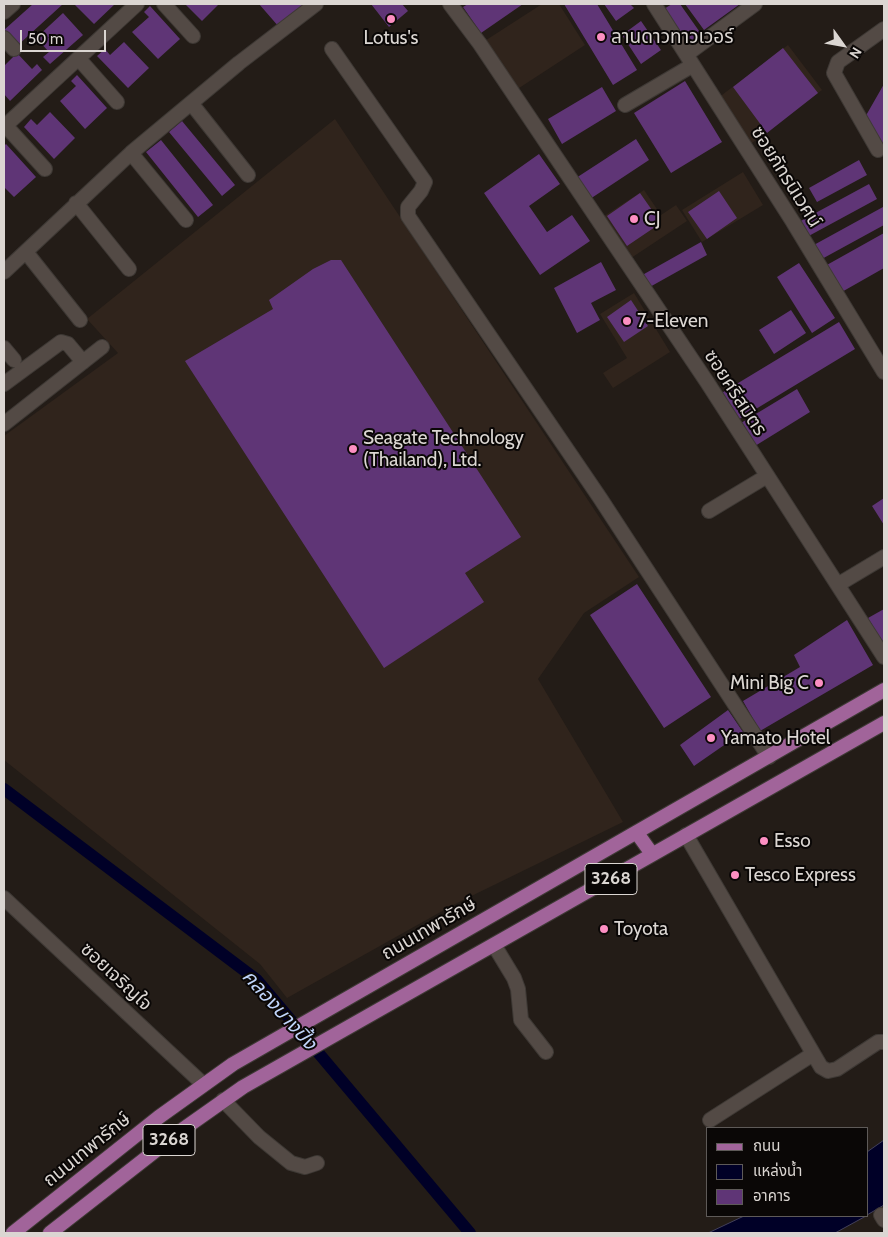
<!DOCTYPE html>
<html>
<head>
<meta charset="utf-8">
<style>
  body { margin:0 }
  #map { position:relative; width:888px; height:1237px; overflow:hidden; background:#231c17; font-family:Cabin,"Noto Sans Thai",sans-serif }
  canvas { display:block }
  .frame { position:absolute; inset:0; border:5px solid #dbd6d2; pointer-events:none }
  .legend { position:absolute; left:706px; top:1127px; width:162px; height:90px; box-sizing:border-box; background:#0a0706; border:1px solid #5e5a58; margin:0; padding:6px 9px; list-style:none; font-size:15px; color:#dbd6d2 }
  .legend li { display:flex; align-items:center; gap:10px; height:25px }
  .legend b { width:25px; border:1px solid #5e5a58 }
  .north { position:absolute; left:818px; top:20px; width:50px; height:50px; -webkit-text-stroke:4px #0a0706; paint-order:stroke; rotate:122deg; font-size:14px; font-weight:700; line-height:20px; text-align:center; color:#dbd6d2 }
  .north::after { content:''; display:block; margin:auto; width:18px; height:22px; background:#dbd6d2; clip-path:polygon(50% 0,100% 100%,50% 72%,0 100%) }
  .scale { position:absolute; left:20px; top:30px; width:86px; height:22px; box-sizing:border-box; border:2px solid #dbd6d2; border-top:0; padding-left:6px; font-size:15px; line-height:18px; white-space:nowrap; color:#dbd6d2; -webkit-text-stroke:4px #0a0706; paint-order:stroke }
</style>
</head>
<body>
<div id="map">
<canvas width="888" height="1237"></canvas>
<div class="frame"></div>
<ul class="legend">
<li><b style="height:6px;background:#a1649a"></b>ถนน</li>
<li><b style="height:14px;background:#000027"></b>แหล่งน้ำ</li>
<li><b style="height:14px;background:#5f3576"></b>อาคาร</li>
</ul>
<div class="north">N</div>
<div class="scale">50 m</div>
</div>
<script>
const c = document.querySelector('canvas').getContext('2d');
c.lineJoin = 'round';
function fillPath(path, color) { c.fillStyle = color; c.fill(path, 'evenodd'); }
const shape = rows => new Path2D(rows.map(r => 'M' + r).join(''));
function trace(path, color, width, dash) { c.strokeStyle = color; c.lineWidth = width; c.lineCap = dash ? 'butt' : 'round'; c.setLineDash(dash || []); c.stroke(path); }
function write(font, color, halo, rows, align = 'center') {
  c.font = font + ' Cabin,"Noto Sans Thai",sans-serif'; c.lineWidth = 4; c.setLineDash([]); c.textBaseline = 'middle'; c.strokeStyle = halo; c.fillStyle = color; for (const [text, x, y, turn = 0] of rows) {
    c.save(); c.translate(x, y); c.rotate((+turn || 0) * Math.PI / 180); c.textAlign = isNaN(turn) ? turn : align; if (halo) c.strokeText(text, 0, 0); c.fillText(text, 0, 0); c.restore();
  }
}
const built = shape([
  [542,4,559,4,585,45,513,92,480,44],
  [788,45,822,90,748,146,714,101],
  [335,119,639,577,584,613,538,679,623,822,453,905,287,998,260,964,4,760,4,436,118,353,87,319],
  [743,172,763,205,702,242,682,210],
  [644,190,661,215,676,205,687,221,625,262,598,220],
  [634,293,670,352,613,388,603,373,627,358,600,314]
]);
const water = shape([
  [884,1140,884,1205,867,1215,867,1152,884,1140],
  [744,1216,866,1216,835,1233,708,1233,744,1216]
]);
const canal = shape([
  [4,789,257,980,470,1233]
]);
const building = shape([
  [33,4,63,4,17,46,4,30],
  [74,4,115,4,94,24],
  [185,4,219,4,202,21],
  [259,4,306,4,279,27],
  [371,4,402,4,408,11,389,27],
  [468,4,523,4,481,33,463,7],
  [564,4,597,4,637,70,613,85],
  [604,4,630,4,634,8,616,21],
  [672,4,680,4,704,38,685,51,659,12],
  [685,4,740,4,704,30],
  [150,6,180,39,158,59,132,32,149,17,144,12],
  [63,13,83,35,50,64,43,57,49,52,36,38],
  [641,21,661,50,641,64,622,35],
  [124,42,149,68,128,88,97,56,105,49,110,55],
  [783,48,818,93,767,133,733,87],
  [17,53,32,69,37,64,42,70,10,101,4,94,4,66],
  [77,75,107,108,85,129,60,101,76,86,71,81],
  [685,81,722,142,671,173,634,113],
  [884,84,884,143,881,145,864,119],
  [602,87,616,111,562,144,548,119],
  [50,112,75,138,54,159,24,127,31,119,37,125],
  [182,121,235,185,222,196,169,132],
  [636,139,649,160,590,199,576,178],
  [161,140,213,205,198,217,146,152],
  [6,144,36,177,14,197,4,187,4,146],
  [539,154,560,184,529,206,547,232,572,215,590,241,540,275,484,193],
  [859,160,867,175,817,202,809,188],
  [869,184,877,199,805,238,797,223],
  [719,191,737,218,707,239,688,212],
  [640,193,661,223,627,246,607,216],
  [883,207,884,225,820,260,812,246],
  [884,233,884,268,840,293,825,266],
  [701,242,707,255,648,288,637,278],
  [331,260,341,260,521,537,465,573,484,602,384,668,185,361,273,309,269,300,313,269],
  [601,262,616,290,591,303,600,320,577,333,554,288],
  [799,263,835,318,812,333,777,277],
  [631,300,648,326,624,342,607,317],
  [791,310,806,333,774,354,759,330],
  [839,322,855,349,736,421,720,394],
  [797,389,810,412,755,446,741,423],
  [884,498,884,525,872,506],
  [637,584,711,697,664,728,590,615],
  [884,609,884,645,868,618],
  [847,620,873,665,760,731,743,701,800,667,794,655],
  [728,710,743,732,694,766,680,745]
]);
const minor = shape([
  [164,4,193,36],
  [450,4,480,44,707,382,884,657],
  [654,4,793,222,884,372],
  [4,12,13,4],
  [4,38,14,49],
  [332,49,425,182,421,191,408,207,408,216,600,498,769,757],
  [687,54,755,4],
  [79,59,117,102],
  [191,103,248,175],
  [625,105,693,65],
  [5,125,45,169],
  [4,127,137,4],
  [878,150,834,73,838,62,884,29],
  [131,153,186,220],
  [76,203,129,269],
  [26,252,80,320],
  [4,272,131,153,239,63,316,4],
  [4,348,14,360],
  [4,384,61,342,68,344,83,362],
  [4,424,102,347],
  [709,511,767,476],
  [839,584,884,557],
  [686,835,821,1067,828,1071,837,1069,878,1042,884,1042],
  [4,898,203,1084],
  [494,945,514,978,518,989,521,1020,546,1052],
  [223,1100,259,1137,291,1163,305,1167,317,1163],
  [710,1120,813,1054],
  [881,1215,884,1220]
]);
const primary = shape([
  [637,833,652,854],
  [13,1233,159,1117,233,1064,884,690],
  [50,1233,182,1130,243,1087,884,723]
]);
const markers = [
  [391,19,5,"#fc8fc2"],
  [601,37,5,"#fc8fc2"],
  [634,219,5,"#fc8fc2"],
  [627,321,5,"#fc8fc2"],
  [353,449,5,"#fc8fc2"],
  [819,683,5,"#fc8fc2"],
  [711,738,5,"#fc8fc2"],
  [764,841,5,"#fc8fc2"],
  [735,875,5,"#fc8fc2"],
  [604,929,5,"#fc8fc2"]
];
const shields = [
  [611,879,52],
  [169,1140,52]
];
const shieldNames = [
  ["3268",611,879],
  ["3268",169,1140]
];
const poiNames = [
  ["ลานดาวทาวเวอร์",611,37],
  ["Lotus's",391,38,"center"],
  ["CJ",644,219],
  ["7-Eleven",637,321],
  ["Seagate Technology",363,438],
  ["(Thailand), Ltd.",363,460],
  ["Mini Big C",809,683,"right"],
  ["Yamato Hotel",721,738],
  ["Esso",774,841],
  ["Tesco Express",745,875],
  ["Toyota",614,929]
];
const streetNames = [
  ["ซอยภัทรนิเวศน์",786,177,58],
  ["ซอยศรีสมิตร",735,393,57],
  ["ถนนเทพารักษ์",429,929,-30],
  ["ซอยเจริญใจ",116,977,43],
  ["ถนนเทพารักษ์",87,1150,-39]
];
const waterNames = [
  ["คลองบางปิ้ง",279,1010,48]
];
fillPath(built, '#30241c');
fillPath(water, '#000027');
trace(water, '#42405a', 1);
trace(canal, '#000027', 12);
fillPath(building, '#5f3576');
trace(minor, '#3e3935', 16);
trace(primary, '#3e3935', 16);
trace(minor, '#534a45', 14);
trace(primary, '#a1649a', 14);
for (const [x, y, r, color] of markers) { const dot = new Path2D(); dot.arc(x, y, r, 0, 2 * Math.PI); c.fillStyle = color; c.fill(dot); trace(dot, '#0a0706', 2); }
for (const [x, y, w] of shields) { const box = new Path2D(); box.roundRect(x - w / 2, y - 15.5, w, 31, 4); c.fillStyle = '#0a0706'; c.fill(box); trace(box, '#dbd6d2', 1); }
write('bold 18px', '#dbd6d2', null, shieldNames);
write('19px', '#dbd6d2', '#0a0706', poiNames, 'left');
write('19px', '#dbd6d2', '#0a0706', streetNames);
write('italic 20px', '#c0d5fb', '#0a0706', waterNames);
</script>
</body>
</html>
